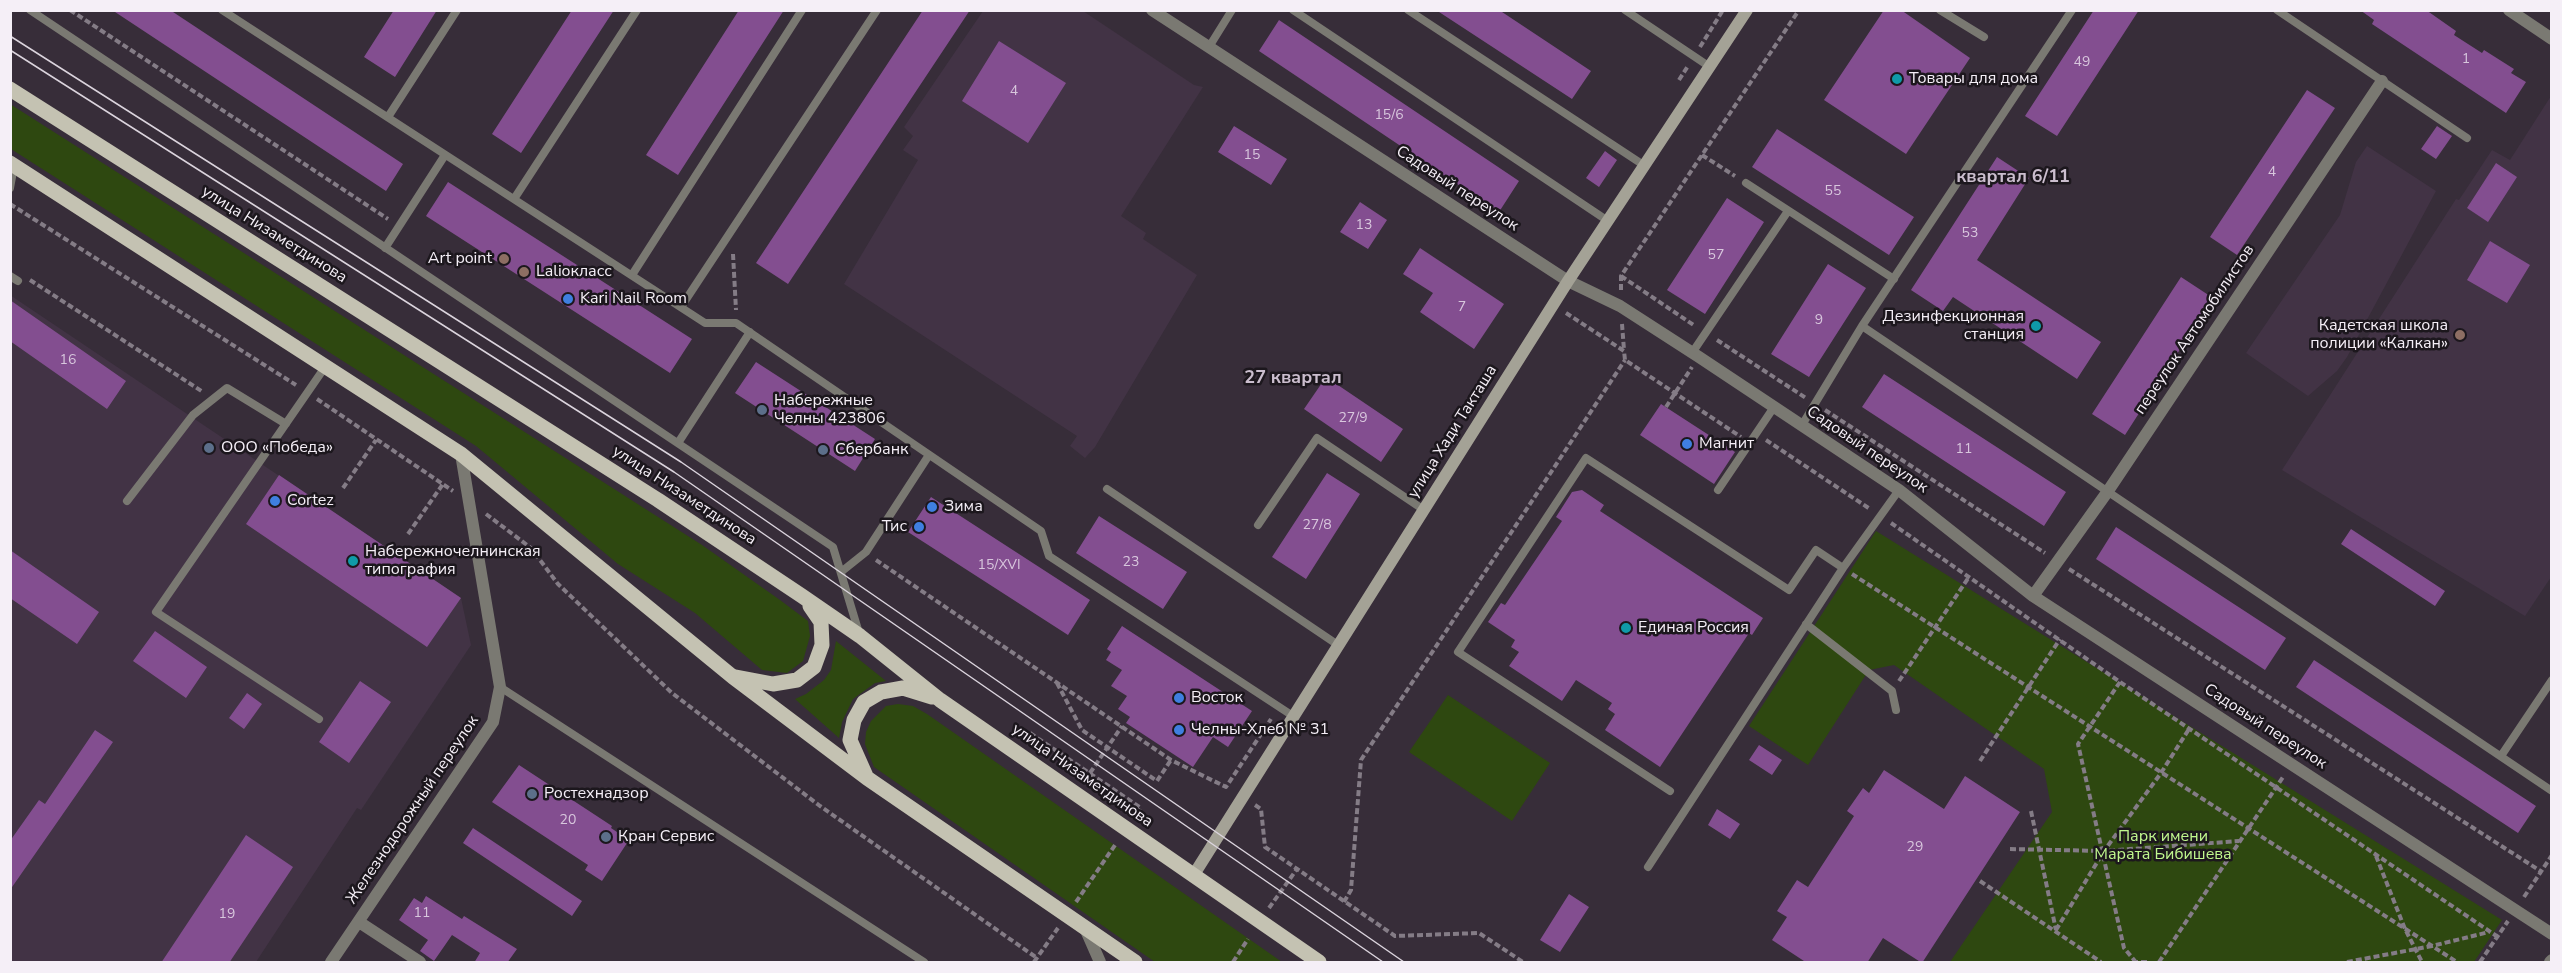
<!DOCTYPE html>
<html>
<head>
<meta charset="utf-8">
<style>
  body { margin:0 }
  #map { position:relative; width:2562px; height:973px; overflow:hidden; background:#372d39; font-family:"Nunito Sans",sans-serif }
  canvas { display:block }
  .frame { position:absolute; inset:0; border:12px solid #f5eff7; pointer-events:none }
</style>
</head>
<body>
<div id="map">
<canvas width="2562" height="973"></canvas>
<div class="frame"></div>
</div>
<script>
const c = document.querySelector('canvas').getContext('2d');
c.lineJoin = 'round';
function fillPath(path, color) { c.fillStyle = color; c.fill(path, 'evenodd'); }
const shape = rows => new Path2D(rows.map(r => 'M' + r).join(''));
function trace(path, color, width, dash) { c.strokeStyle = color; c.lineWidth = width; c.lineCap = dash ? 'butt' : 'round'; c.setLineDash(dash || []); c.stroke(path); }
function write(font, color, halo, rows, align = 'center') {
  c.font = font + ' "Nunito Sans",sans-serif'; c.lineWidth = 5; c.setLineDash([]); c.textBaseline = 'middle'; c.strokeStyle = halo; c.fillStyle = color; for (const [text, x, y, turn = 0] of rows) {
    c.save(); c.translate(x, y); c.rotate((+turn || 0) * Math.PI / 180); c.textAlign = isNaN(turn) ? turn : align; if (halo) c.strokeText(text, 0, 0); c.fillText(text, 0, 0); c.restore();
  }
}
const built = shape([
  [983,11,1083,11,1194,85,1203,87,1121,216,1146,233,1143,239,1197,275,1095,447,1085,458,1070,446,1077,436,844,284,918,160,903,150,913,136,904,127],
  [2551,96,2551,577,2525,616,2282,470,2456,199,2459,200,2492,150,2510,160],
  [2367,146,2436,191,2347,357,2337,371,2308,396,2246,353,2340,215,2356,162],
  [10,295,461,598,471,645,361,810,357,808,256,962,11,962]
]);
const green = shape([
  [10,104,702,545,780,600,808,621,810,636,803,661,787,673,762,670,695,613,618,564,476,446,11,149],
  [1876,531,2502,920,2474,962,1950,962,2052,812,2044,769,1894,665,1869,670,1808,765,1749,726],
  [836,641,886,681,875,683,853,699,842,722,839,738,795,699,806,694,824,680,831,670],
  [1448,695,1550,763,1512,821,1409,752],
  [898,704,913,706,927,714,1282,962,1155,962,874,767,865,744,866,732,871,721,886,706]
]);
const building = shape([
  [112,10,170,10,403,164,386,191],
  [394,10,437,10,395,77,364,57],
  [572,10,614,10,521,153,492,134],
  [739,10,784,10,678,175,646,155],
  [923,10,970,10,788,284,756,263],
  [1436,10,1499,10,1591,71,1572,99],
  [1884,10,1901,10,1970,58,1906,154,1824,100],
  [2094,10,2139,10,2057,136,2025,116],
  [2360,10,2426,10,2456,31,2454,35,2482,53,2484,50,2514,69,2511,73,2526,82,2506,113,2372,24,2374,20],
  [1279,20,1519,181,1499,212,1259,51],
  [999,41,1066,83,1028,143,962,101],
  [2307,90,2335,108,2237,255,2210,237],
  [1234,126,1287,159,1271,185,1218,152],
  [2437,126,2452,136,2436,159,2421,149],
  [1777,129,1914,217,1889,255,1752,167],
  [1605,151,1617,160,1599,187,1586,178],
  [1997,157,2029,178,1977,260,2101,342,2077,379,1953,297,1943,311,1911,290],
  [2496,163,2517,177,2488,222,2467,208],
  [448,182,692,339,670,373,426,216],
  [1727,198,1764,222,1705,314,1667,290],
  [1360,202,1387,220,1368,249,1340,232],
  [2490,241,2530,265,2507,303,2467,280],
  [1420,248,1504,304,1474,349,1420,312,1433,293,1403,274],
  [1828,264,1866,288,1809,377,1771,354],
  [2181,277,2213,298,2125,435,2092,414],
  [10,300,126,381,107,409,10,341],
  [756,362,875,439,855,471,735,393],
  [1884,374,2066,492,2044,526,1862,407],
  [1326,377,1403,429,1381,462,1304,409],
  [1661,404,1735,452,1714,484,1640,435],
  [1327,473,1360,494,1306,579,1272,557],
  [279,475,461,598,427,647,246,524],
  [1582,490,1604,505,1600,511,1763,618,1752,635,1749,633,1660,767,1605,730,1615,714,1608,709,1612,703,1576,680,1562,701,1509,666,1519,652,1511,647,1515,640,1488,622,1501,603,1505,605,1562,521,1556,517,1572,492],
  [931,497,1090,600,1068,635,908,532],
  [1099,516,1187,572,1163,609,1076,553],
  [2116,527,2286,638,2265,670,2096,559],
  [2351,529,2445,591,2435,606,2341,544],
  [10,550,99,612,77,644,10,598],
  [1122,626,1252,711,1228,747,1213,737,1193,767,1126,723,1130,717,1118,709,1127,696,1111,686,1122,670,1106,660,1111,652,1107,649],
  [155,631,207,667,186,698,133,661],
  [2314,660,2536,806,2518,833,2296,687],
  [360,681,391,702,349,763,319,742],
  [247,693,262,704,244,729,229,718],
  [95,730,113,742,10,890,10,841,39,800,45,804],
  [1759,745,1782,760,1772,775,1749,760],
  [519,765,612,826,611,828,629,840,602,881,585,870,588,865,492,802],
  [1884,770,1944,809,1965,776,2020,812,1922,963,1883,938,1867,963,1807,963,1772,940,1787,917,1777,911,1797,880,1808,887,1854,816,1847,811,1863,788,1869,793],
  [1717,809,1740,824,1730,839,1708,825],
  [473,828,582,901,572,916,463,843],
  [246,835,293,867,229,963,161,963],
  [1569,894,1589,907,1560,952,1540,940],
  [426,896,462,919,464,916,517,949,507,963,474,963,480,953,452,935,434,961,420,951,428,940,399,920,414,898,422,903]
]);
const path = shape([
  [70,10,388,219],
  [1700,47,1723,10],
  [1679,80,1688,66],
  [1702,155,1735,176],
  [10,204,296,385],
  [733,254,736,310],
  [1621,276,1695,326],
  [30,280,203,392],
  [1621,290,1621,276,1799,10],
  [1566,313,1624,351,1625,360,1741,437],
  [1622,324,1624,350],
  [1717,340,1806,398],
  [317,399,453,491],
  [1666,407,1692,367],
  [1825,410,2045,553],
  [1766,440,1870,509],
  [343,488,376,440],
  [486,514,531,548,558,584,672,693,820,806,1037,958],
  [1891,523,2120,682,2498,937],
  [408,534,443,484],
  [876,560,1171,760,1226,787,1271,719],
  [2069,569,2542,872],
  [1852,574,2432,946,2489,932],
  [1899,681,1969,577],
  [2120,682,2078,744,2124,948,2135,961],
  [1057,683,1082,730,1157,781,1171,760],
  [1030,733,1141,808,1136,815],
  [1980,761,2060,639],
  [1090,773,1122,726],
  [1255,805,1261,809,1265,847,1395,936,1479,933,1523,962],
  [2031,811,2056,930],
  [2010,849,2104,851,2239,841],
  [2376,856,2405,929,2422,962],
  [1980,881,2101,962],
  [2524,897,2552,855],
  [1076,902,1115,845],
  [1344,902,1351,890,1361,760,1625,360],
  [1269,908,1297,869],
  [2056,930,2104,851,2161,773,2189,729],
  [1034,962,1058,928],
  [1233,962,1248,939],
  [2132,962,2149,962],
  [2159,962,2283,777],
  [2347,962,2432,946,2457,962],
  [2480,962,2508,921]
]);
const service = shape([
  [30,10,833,547,859,633],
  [222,10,705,323,736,323,1041,531,1049,556,1293,716],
  [1293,10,1608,221],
  [1408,10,1645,166],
  [1625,10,1710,67],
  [1940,10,1984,37],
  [2277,10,2467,138],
  [1209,47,1232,10],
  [388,117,457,10],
  [1746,183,1894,279],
  [10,188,14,166],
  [514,199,637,10],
  [385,248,445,155],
  [632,275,802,10],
  [10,276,18,281],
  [681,307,877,10],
  [1862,326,2552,791],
  [1692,353,1788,211],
  [1802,425,1862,326,2072,10],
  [678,443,750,332],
  [1107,489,1338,645],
  [1718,490,1774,407],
  [127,501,193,415,227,388,286,424],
  [1258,525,1317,438,1424,510],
  [841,572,866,552,929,455],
  [1806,624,1892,691,1896,710],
  [500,687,924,962],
  [319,719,156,612,325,367],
  [2501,756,2552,680],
  [1670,791,1458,652,1586,458,1789,590,1816,550,1843,568],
  [1648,867,1843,568,1899,490]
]);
const minor = shape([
  [1152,10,1568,281,1620,306,1699,357,1899,490,2033,596,2552,934],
  [2509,10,2552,39],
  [2033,596,2108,491,2382,81],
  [359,922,420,962],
  [1085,928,1100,962],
  [331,962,493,722,500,687,461,454]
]);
const tertiary = shape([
  [2550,962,2552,960]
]);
const secondary = shape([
  [1193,876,1568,281,1747,10]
]);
const primary = shape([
  [10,89,658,500,802,596,860,636,940,700,1319,962],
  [10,163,461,454,733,677,867,778,1135,962],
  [736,677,773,684,797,680,814,667,822,645,821,622,810,606],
  [866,776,850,740,854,720,864,702,881,692,903,688,932,697]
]);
const tram = shape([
  [10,36,681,462,1404,962],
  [10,50,674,472,1383,962]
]);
const markers = [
  [1897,79,6,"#0f9aa8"],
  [504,259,6,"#8d6e63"],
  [524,272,6,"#8d6e63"],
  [568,299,6,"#3f7fe0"],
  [2036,326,6,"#0f9aa8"],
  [2460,335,6,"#8d6e63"],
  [762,410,6,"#5c6f8a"],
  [1687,444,6,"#3f7fe0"],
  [209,448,6,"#5c6f8a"],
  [823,450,6,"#5c6f8a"],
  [275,501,6,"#3f7fe0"],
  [932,507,6,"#3f7fe0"],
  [919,527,6,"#3f7fe0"],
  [353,561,6,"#0f9aa8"],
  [1626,628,6,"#0f9aa8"],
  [1179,698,6,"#3f7fe0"],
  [1179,730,6,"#3f7fe0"],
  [532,794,6,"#5c6f8a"],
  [606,837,6,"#5c6f8a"]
];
const numberNames = [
  ["1",2466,60],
  ["49",2082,63],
  ["4",1014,92],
  ["15/6",1389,116],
  ["15",1252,156],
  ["4",2272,173],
  ["55",1833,192],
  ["13",1364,226],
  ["53",1970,234],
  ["57",1716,256],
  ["7",1462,308],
  ["9",1819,321],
  ["16",68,361],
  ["27/9",1353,419],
  ["11",1964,450],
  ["27/8",1317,526],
  ["23",1131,563],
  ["15/XVI",999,566],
  ["20",568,821],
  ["29",1915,848],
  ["11",422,914],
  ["19",227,915]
];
const poiNames = [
  ["Товары для дома",1909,79],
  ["Art point",492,259,"right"],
  ["Lalioкласс",536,272],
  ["Kari Nail Room",580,299],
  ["Дезинфекционная",2024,317,"right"],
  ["станция",2024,335,"right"],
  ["Кадетская школа",2448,326,"right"],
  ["полиции «Калкан»",2448,344,"right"],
  ["Набережные",774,401],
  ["Челны 423806",774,419],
  ["Магнит",1699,444],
  ["ООО «Победа»",221,448],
  ["Сбербанк",835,450],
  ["Cortez",287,501],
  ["Зима",944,507],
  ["Тис",907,527,"right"],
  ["Набережночелнинская",365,552],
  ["типография",365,570],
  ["Единая Россия",1638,628],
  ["Восток",1191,698],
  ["Челны-Хлеб № 31",1191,730],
  ["Ростехнадзор",544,794],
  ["Кран Сервис",618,837]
];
const streetNames = [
  ["Садовый переулок",1457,189,33],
  ["улица Низаметдинова",274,235,32],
  ["переулок Автомобилистов",2195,330,-56],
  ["улица Хади Такташа",1453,432,-58],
  ["Садовый переулок",1867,450,34],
  ["улица Низаметдинова",684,496,33],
  ["Садовый переулок",2265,727,33],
  ["улица Низаметдинова",1082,776,35],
  ["Железнодорожный переулок",413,810,-56]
];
const parkNames = [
  ["Парк имени",2163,837],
  ["Марата Бибишева",2163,855]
];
const neighbourhoodNames = [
  ["квартал 6/11",2013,178],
  ["27 квартал",1293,379]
];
fillPath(built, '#423345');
fillPath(green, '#2e4810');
fillPath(building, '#834e90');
trace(path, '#847c86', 4, [6, 3]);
trace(service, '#7a7972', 8);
trace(minor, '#7a7972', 12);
trace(tertiary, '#7a7972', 12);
trace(secondary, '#a4a296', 12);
trace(primary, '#c4c2b2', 15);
trace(tram, '#dbd4dd', 1.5);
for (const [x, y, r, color] of markers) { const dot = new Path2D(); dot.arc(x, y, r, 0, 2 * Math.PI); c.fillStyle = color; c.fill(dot); trace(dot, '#1c171d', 2); }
write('14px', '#d8c7dd', null, numberNames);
write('16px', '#f5eff7', '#1c171d', poiNames, 'left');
write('16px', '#f5eff7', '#1c171d', streetNames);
write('16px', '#c0f78e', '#1c171d', parkNames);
write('bold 18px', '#cbbece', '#1c171d', neighbourhoodNames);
</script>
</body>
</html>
